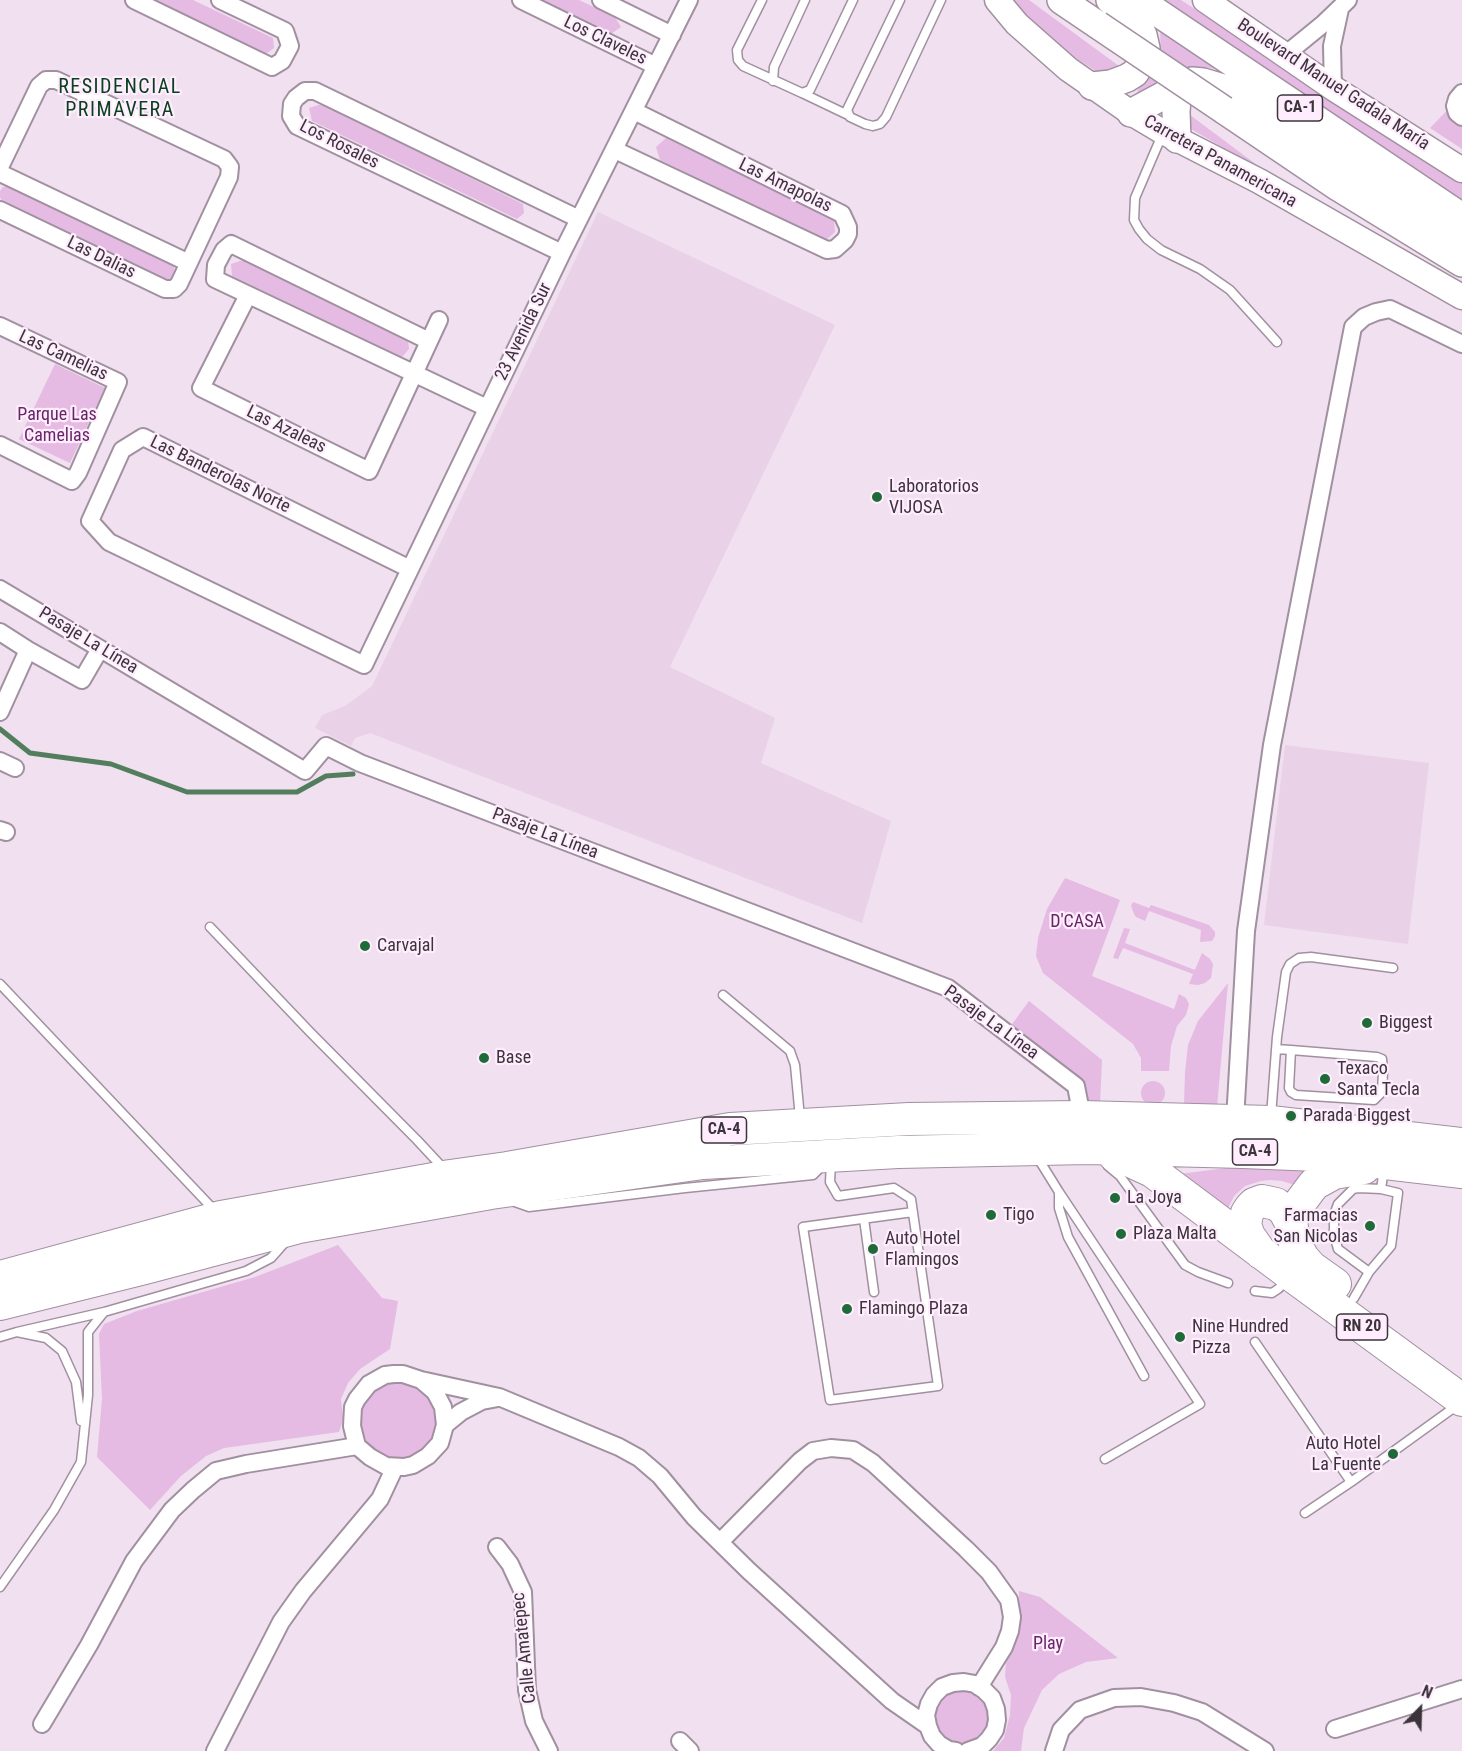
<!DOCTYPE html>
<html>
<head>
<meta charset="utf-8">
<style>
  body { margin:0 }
  #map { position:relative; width:1462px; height:1751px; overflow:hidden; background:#f1e0f0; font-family:"Roboto Condensed",sans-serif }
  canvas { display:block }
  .north { position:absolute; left:1390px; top:1679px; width:60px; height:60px; -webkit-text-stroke:4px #ffedfe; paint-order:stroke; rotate:23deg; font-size:16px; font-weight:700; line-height:24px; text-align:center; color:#3b353b }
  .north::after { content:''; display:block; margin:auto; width:21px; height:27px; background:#3b353b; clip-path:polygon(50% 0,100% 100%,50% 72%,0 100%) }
</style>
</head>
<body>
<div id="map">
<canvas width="1462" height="1751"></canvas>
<div class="north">N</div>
</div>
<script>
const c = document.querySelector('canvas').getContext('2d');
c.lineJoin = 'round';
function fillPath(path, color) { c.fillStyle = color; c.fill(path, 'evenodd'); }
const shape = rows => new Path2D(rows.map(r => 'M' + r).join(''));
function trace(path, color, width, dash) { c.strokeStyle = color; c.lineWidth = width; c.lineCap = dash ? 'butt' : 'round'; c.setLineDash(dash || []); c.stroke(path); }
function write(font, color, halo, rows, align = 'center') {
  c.font = font + ' "Roboto Condensed",sans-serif'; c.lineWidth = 4.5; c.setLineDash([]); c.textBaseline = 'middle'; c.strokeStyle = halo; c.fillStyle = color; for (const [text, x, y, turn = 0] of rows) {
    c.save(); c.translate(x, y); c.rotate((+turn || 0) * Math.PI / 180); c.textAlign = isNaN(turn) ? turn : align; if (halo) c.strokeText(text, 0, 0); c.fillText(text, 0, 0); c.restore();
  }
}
const built = shape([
  [598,212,835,325,670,667,775,718,761,763,891,821,862,923,370,733,355,738,351,746,315,728,322,715,345,706,372,686],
  [1285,745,1429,763,1408,944,1264,925]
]);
const green = shape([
  [155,0,193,0,273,38,274,48,266,54],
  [540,0,579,0,615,17,621,27,611,34],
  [1010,0,1029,0,1119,66,1114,71,1106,73,1096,71,1043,37],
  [1151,0,1181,0,1462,182,1462,201],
  [1160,29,1225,70,1202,67,1136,95,1145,72,1161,56],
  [1462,95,1462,149,1430,128],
  [322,104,523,204,524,213,517,219,312,121,309,108],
  [1182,109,1269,174,1184,125],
  [666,138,834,220,835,232,826,240,660,160,656,147],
  [8,186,170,261,174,267,175,273,171,279,165,281,2,201,0,197,0,191,3,187],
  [243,260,408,339,409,349,402,357,232,276,231,264],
  [55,364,105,388,70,463,19,439],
  [1065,878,1120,900,1092,976,1174,1009,1179,994,1186,998,1189,1004,1186,1015,1177,1026,1171,1046,1169,1071,1141,1071,1141,1058,1133,1044,1043,973,1036,956,1038,938,1047,909],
  [1133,902,1149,908,1151,905,1209,925,1215,932,1215,936,1212,941,1200,942,1201,930,1149,911,1145,921,1136,917,1134,914,1131,906],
  [1124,928,1130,929,1125,943,1195,970,1202,953,1210,959,1213,964,1211,978,1205,983,1198,985,1189,984,1193,974,1123,948,1118,959,1113,958],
  [1228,983,1217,1107,1184,1105,1185,1072,1188,1045,1198,1021],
  [1029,1001,1102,1060,1100,1105,1081,1104,1079,1084,1007,1031],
  '1141 1093a12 12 0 1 1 24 0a12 12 0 1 1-24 0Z',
  [1227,1168,1316,1169,1298,1186,1282,1181,1270,1180,1261,1181,1245,1186,1234,1196,1225,1215,1179,1174],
  [338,1245,382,1298,398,1301,390,1349,360,1369,348,1383,341,1399,343,1419,339,1432,224,1448,206,1456,181,1476,150,1510,97,1457,102,1399,99,1334,104,1324,137,1311,255,1277],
  '360 1420a38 38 0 1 1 76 0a38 38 0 1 1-76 0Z',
  [1019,1591,1040,1597,1118,1658,1086,1662,1059,1674,1042,1690,1024,1728,1021,1751,993,1751,1004,1738,1010,1715,1011,1695,1005,1677,1006,1663,1020,1631],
  '934 1717a27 27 0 1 1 54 0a27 27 0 1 1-54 0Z'
]);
const stream = shape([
  [0,729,30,753,111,764,187,792,297,792,326,776,353,774]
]);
const lane = shape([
  [762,0,737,50,738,60,743,66,802,93,810,90,853,0],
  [900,0,847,110,850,117,865,124,873,126,880,124,886,117,941,0],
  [773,81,774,67,805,0],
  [802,93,848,115],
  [1162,135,1135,198,1134,220,1139,229,1147,239,1161,250,1200,269,1230,290,1277,342],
  [210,927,310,1032,417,1140,444,1169],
  [0,984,216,1212],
  [723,995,790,1051,795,1065,800,1118],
  [1276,1049,1291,1050,1377,1057,1382,1059,1383,1072,1382,1092,1374,1100,1296,1095,1291,1092,1289,1088,1291,1050],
  [1271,1116,1277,1037,1286,972,1290,964,1299,958,1311,957,1393,968],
  [1036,1155,1059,1192,1200,1404,1105,1459],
  [831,1163,830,1182,838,1196,894,1188,911,1199,938,1386,830,1400,803,1227,913,1212],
  [1108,1166,1120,1176,1185,1265,1198,1272,1228,1283],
  [1059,1193,1059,1208,1068,1237,1144,1376],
  [512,1201,529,1207,685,1188,813,1175,822,1166],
  [864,1219,874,1292],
  [1369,1272,1391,1246,1398,1193,1381,1189],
  [1255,1291,1272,1293,1278,1289,1288,1279],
  [1354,1298,1369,1272,1338,1249,1334,1235,1334,1215,1338,1204,1353,1189,1358,1188,1381,1189,1384,1169],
  [17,1332,104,1312,246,1271,271,1258,286,1241],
  [0,1337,17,1332,46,1338,62,1351,76,1382,81,1421],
  [1255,1342,1351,1482],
  [1305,1513,1351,1482,1459,1404],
  [0,1587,54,1510,81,1462,88,1395,88,1332,104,1312]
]);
const street = shape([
  [134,0,272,67,282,61,290,46,285,31,220,0],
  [521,0,656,66],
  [601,0,672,35],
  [1285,55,1323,24,1348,0],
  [1333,88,1332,46,1340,9],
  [1462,93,1457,99,1455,106,1457,113,1462,117],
  [615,150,827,250,835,249,845,240,848,234,848,227,842,214,634,111],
  [0,167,39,86,46,80,56,80,224,159,230,167,229,177,179,284,174,289,165,289,0,210],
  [0,173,189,263],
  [562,253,297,126,291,116,292,104,296,98,305,91,315,91,579,219],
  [248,295,201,388,369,471,439,320],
  [0,326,118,382,78,473,72,481,0,445],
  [429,341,231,244,224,250,216,265,215,279,487,408],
  [410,569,143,437,122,450,90,521,109,542,364,665,562,253,689,0],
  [0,589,305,771,326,746,360,763,948,988,1076,1086,1082,1117],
  [0,632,28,650,82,680,100,649],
  [0,712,28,650],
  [0,761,15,768],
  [0,830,6,832],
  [1235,1120,1246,931,1272,745,1353,327,1364,317,1376,312,1390,309,1462,344],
  [421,1380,435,1392,443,1407,445,1425,440,1443,428,1456,413,1465,404,1467,386,1466,370,1457,357,1446,352,1426,353,1407,357,1399,369,1384,385,1375,394,1374,403,1374,421,1380,499,1397,619,1447,639,1458,660,1476,694,1517,749,1571,892,1701,928,1726],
  [445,1425,461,1412,482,1401,498,1398],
  [720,1542,800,1461,813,1451,831,1448,853,1450,873,1463,966,1549,989,1572,1009,1600,1012,1617,1010,1631,1004,1647,979,1687],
  [497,1547,510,1564,523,1592,527,1690,534,1721,549,1751],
  [42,1724,89,1645,134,1561,172,1510,193,1490,216,1471,246,1464,357,1446],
  [1335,1729,1462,1689],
  [680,1741,690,1751],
  [215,1751,281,1622,303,1591,380,1499,395,1467],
  [956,1751,949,1750,939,1744,932,1736,928,1726,926,1715,929,1704,934,1695,942,1687,953,1683,964,1682,975,1684,984,1690,992,1698,996,1709,997,1720,995,1730,989,1739,982,1746,968,1751],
  [1054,1751,1061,1730,1080,1710,1114,1698,1141,1697,1174,1703,1202,1712,1265,1751]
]);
const secondary = shape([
  [997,0,1017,24,1068,69,1131,113,1163,132,1259,181,1462,297],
  [1205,0,1333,88,1462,170]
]);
const primary = shape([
  [1061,0,1098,25],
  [1139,0,1462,217],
  [1092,86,1111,84,1127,78,1135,73,1144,59,1146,48,1143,35,1139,27,1133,19,1110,0],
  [1224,110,1338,187,1462,263],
  [1131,113,1181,86],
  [1177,139,1176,112,1177,97,1181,86,1192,81,1203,82,1236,92,1267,108,1429,219,1462,236]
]);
const highway = shape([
  [1114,1155,1124,1158,1152,1171,1291,1275,1462,1400],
  [1261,1253,1249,1236,1245,1225,1247,1213,1251,1207,1254,1204,1262,1201,1276,1204,1284,1210,1291,1223],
  [0,1277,221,1217,450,1176,507,1168,730,1129,909,1119,1082,1117,1271,1122,1462,1144],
  [1335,1284,1311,1267,1303,1258,1295,1243,1291,1223,1296,1208,1314,1184,1334,1173,1364,1168],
  [0,1304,145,1268,299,1227,491,1193,703,1163,898,1152,1087,1148,1243,1152,1317,1155,1462,1172]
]);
const primaryBridge = shape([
  [1098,25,1224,110]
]);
const markers = [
  [877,497,6,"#1e6b39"],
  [365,946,6,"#1e6b39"],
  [1367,1023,6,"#1e6b39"],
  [484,1058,6,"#1e6b39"],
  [1325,1079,6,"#1e6b39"],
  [1291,1116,6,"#1e6b39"],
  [1115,1198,6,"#1e6b39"],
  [991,1215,6,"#1e6b39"],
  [1370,1226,6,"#1e6b39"],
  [1121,1234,6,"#1e6b39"],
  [873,1249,6,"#1e6b39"],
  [847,1309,6,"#1e6b39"],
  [1180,1337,6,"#1e6b39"],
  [1393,1454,6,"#1e6b39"]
];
const shields = [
  [1300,108,45],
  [724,1130,45],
  [1255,1152,45],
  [1362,1327,51]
];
const shieldNames = [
  ["CA-1",1300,108],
  ["CA-4",724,1130],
  ["CA-4",1255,1152],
  ["RN 20",1362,1327]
];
const streetNames = [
  ["Los Claveles",605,41,26],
  ["Boulevard Manuel Gadala María",1333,85,33],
  ["Los Rosales",339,145,27],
  ["Carretera Panamericana",1220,162,29],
  ["Las Amapolas",785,186,26],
  ["Las Dalias",101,258,26],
  ["23 Avenida Sur",524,332,-64],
  ["Las Camelias",63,356,25],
  ["Las Azaleas",286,430,26],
  ["Las Banderolas Norte",220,475,26],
  ["Pasaje La Línea",88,641,31],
  ["Pasaje La Línea",545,834,21],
  ["Pasaje La Línea",991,1023,36],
  ["Calle Amatepec",525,1648,-96]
];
const parkNames = [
  ["Parque Las",57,415],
  ["Camelias",57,436],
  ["D'CASA",1077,922],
  ["Play",1048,1644]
];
const poiNames = [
  ["Laboratorios",889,487],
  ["VIJOSA",889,508],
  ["Carvajal",377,946],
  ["Biggest",1379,1023],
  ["Base",496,1058],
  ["Texaco",1337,1069],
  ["Santa Tecla",1337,1090],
  ["Parada Biggest",1303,1116],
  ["La Joya",1127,1198],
  ["Tigo",1003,1215],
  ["Farmacias",1358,1216,"right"],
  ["San Nicolas",1358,1237,"right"],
  ["Plaza Malta",1133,1234],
  ["Auto Hotel",885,1239],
  ["Flamingos",885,1260],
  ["Flamingo Plaza",859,1309],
  ["Nine Hundred",1192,1327],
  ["Pizza",1192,1348],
  ["Auto Hotel",1381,1444,"right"],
  ["La Fuente",1381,1465,"right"]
];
const neighbourhoodNames = [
  ["RESIDENCIAL",120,88],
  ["PRIMAVERA",120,111]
];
fillPath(built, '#e9d1e7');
fillPath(green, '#e5bae3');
trace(stream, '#527e5e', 5);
trace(lane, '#a190a0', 11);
trace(street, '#a190a0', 20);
trace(secondary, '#a190a0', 27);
trace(primary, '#a190a0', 30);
trace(highway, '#a190a0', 34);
trace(lane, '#fff', 8);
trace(street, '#fff', 16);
trace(secondary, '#fff', 24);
trace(primary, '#fff', 27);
trace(highway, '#fff', 32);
trace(primaryBridge, '#a190a0', 30, []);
trace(primaryBridge, '#fff', 27);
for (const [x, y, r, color] of markers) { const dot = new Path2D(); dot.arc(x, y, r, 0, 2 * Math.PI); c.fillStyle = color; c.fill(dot); trace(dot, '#ffedfe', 2); }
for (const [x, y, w] of shields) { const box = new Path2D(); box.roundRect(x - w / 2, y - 13, w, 26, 4.5); c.fillStyle = '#ffedfe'; c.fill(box); trace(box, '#3b353b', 1.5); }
write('bold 16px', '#3b353b', null, shieldNames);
write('18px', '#3b353b', '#ffedfe', streetNames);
write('18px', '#662567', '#ffedfe', parkNames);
write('18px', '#3b353b', '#ffedfe', poiNames, 'left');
c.letterSpacing = '1.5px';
write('20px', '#09401e', '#ffedfe', neighbourhoodNames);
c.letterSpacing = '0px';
</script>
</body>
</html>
